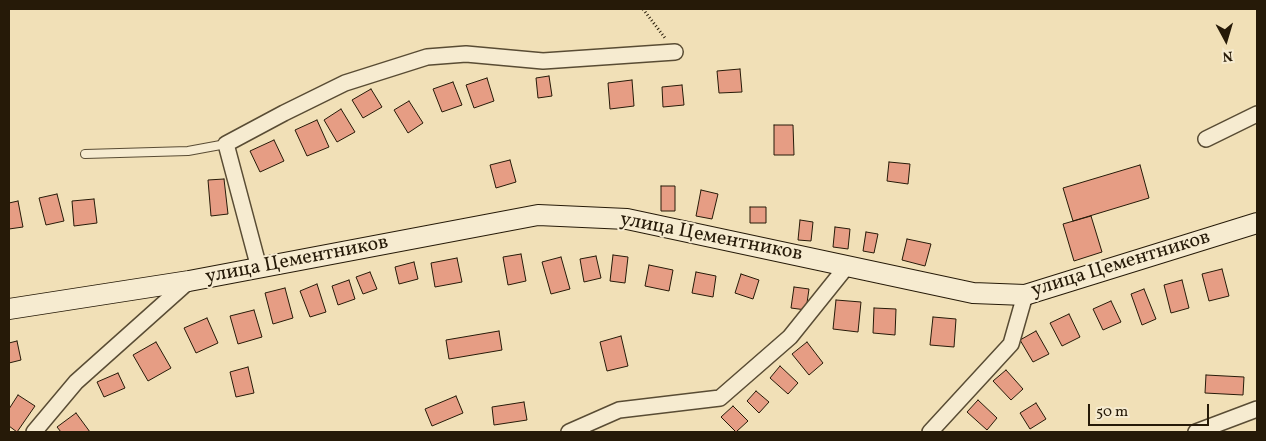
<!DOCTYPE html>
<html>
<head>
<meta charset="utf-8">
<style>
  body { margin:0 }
  #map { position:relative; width:1266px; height:441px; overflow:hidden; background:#f1e0b7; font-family:Vollkorn,serif }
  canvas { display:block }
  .frame { position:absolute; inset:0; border:10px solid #261a08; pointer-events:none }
  .north { position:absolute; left:1201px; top:15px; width:50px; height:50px; -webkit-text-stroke:4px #f6ebd0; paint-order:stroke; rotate:174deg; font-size:14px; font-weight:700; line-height:20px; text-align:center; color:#261a08 }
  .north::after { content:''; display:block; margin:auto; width:18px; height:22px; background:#261a08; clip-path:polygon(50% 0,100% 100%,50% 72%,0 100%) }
  .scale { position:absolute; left:1088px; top:404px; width:121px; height:22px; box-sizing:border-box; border:2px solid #261a08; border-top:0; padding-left:6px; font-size:15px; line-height:18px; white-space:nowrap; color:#261a08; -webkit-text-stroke:4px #f6ebd0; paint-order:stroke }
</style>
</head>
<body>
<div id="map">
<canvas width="1266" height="441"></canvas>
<div class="frame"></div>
<div class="north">N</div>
<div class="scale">50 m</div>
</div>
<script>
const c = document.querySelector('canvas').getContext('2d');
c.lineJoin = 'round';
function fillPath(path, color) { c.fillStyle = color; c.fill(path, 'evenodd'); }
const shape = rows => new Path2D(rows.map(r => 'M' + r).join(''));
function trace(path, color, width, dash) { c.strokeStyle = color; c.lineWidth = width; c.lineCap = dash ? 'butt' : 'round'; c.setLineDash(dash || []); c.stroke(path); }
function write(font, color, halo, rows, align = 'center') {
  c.font = font + ' Vollkorn,serif'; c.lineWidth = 4; c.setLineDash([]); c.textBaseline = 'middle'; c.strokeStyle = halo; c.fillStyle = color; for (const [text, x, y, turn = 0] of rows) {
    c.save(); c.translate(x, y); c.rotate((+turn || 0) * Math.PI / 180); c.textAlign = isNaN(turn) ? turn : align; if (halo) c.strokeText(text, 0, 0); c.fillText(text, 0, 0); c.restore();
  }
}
const building = shape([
  [740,69,742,92,719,93,717,71,740,69],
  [549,76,552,96,538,98,536,78,549,76],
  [487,78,494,101,474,108,466,85,487,78],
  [632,80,634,106,610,109,608,83,632,80],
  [453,82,462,105,442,112,433,89,453,82],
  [682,85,684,105,663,107,662,87,682,85],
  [371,89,382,107,363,118,352,100,371,89],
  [409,101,423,123,408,133,394,110,409,101],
  [341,109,355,132,337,142,324,120,341,109],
  [317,120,329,147,307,156,295,130,317,120],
  [774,125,793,125,794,155,774,155,774,125],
  [274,140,284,161,260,172,250,151,274,140],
  [510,160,516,182,496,188,490,165,510,160],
  [889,162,910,164,908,184,887,181,889,162],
  [1140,165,1149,198,1073,221,1063,188,1140,165],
  [224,179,228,214,211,216,208,180,224,179],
  [661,186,675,186,675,211,661,211,661,186],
  [701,190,718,194,712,219,696,216,701,190],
  [57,194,64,221,46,225,39,198,57,194],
  [94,199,97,223,74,226,72,201,94,199],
  [18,201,23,227,9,229,9,203,18,201],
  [750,207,766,207,766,223,750,223,750,207],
  [1091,216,1102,252,1074,261,1063,224,1091,216],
  [800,220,813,222,811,241,798,240,800,220],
  [835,227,850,229,848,249,833,247,835,227],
  [866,232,878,234,874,253,863,251,866,232],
  [907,239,931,244,925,266,902,260,907,239],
  [521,254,526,281,508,285,503,257,521,254],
  [613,255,628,257,625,283,610,281,613,255],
  [596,256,601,278,584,282,580,259,596,256],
  [561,257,570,289,551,294,542,262,561,257],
  [457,258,462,282,435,287,431,263,457,258],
  [414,262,418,279,399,284,395,267,414,262],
  [649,265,673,270,669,291,645,286,649,265],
  [1222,269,1229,296,1209,301,1202,274,1222,269],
  [370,272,377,289,363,294,356,277,370,272],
  [696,272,716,276,713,297,692,293,696,272],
  [741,274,759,280,753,299,735,293,741,274],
  [349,280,355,299,338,305,332,286,349,280],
  [1182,280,1189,308,1171,313,1164,285,1182,280],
  [317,284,326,312,310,317,300,291,317,284],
  [794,287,809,289,806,310,791,308,794,287],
  [285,288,293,318,273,324,265,293,285,288],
  [1144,289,1156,319,1142,325,1131,294,1144,289],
  [836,300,861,302,858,332,833,329,836,300],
  [1111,301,1121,322,1103,330,1093,309,1111,301],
  [874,308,896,309,895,335,873,333,874,308],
  [254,310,262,337,238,344,230,316,254,310],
  [1069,314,1080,337,1062,346,1050,323,1069,314],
  [933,317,956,319,954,347,930,345,933,317],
  [207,318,218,343,196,353,184,328,207,318],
  [499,331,502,350,449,359,446,340,499,331],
  [1036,331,1049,354,1033,362,1020,340,1036,331],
  [621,336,628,366,607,371,600,342,621,336],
  [17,341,21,360,9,363,9,343,17,341],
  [156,342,171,368,148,381,133,355,156,342],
  [807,342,823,363,809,375,792,354,807,342],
  [780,366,798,383,788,394,770,378,780,366],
  [248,367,254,393,236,397,230,372,248,367],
  [1006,370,1023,389,1011,400,993,381,1006,370],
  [118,373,125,388,104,397,97,382,118,373],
  [1206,375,1244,377,1243,395,1205,393,1206,375],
  [756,391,769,402,759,413,747,401,756,391],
  [18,395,35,406,17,432,9,426,9,409,18,395],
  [456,396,463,413,432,426,425,409,456,396],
  [978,400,997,418,987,430,967,412,978,400],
  [524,402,527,420,494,425,492,407,524,402],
  [1036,403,1046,419,1030,429,1020,413,1036,403],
  [733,406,748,421,736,432,721,417,733,406],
  [76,413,90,432,61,432,57,427,76,413]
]);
const path = shape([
  [643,9,665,38]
]);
const lane = shape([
  [85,154,188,151,226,144]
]);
const street = shape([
  [1206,139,1257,114],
  [259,268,226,144,284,113,345,83,427,57,466,54,543,61,675,52],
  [34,432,76,382,189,281],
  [569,432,619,410,720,398,790,337,847,266],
  [930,432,1011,344,1025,295],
  [1196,432,1257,409]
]);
const secondary = shape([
  [9,309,189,281,538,215,627,219,973,293,1025,295,1257,223]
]);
const streetNames = [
  ["улица Цементников",711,238,11],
  ["улица Цементников",297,261,-11],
  ["улица Цементников",1121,265,-17]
];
fillPath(building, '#e69d84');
trace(building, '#261a08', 1);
trace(lane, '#594c34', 10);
trace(street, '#594c34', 18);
trace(secondary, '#261a08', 22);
trace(path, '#261a08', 3, [1, 2.5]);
trace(lane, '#f6ebd0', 8);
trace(street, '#f6ebd0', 15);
trace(secondary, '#f6ebd0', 20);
write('20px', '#261a08', '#f6ebd0', streetNames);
</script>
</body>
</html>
